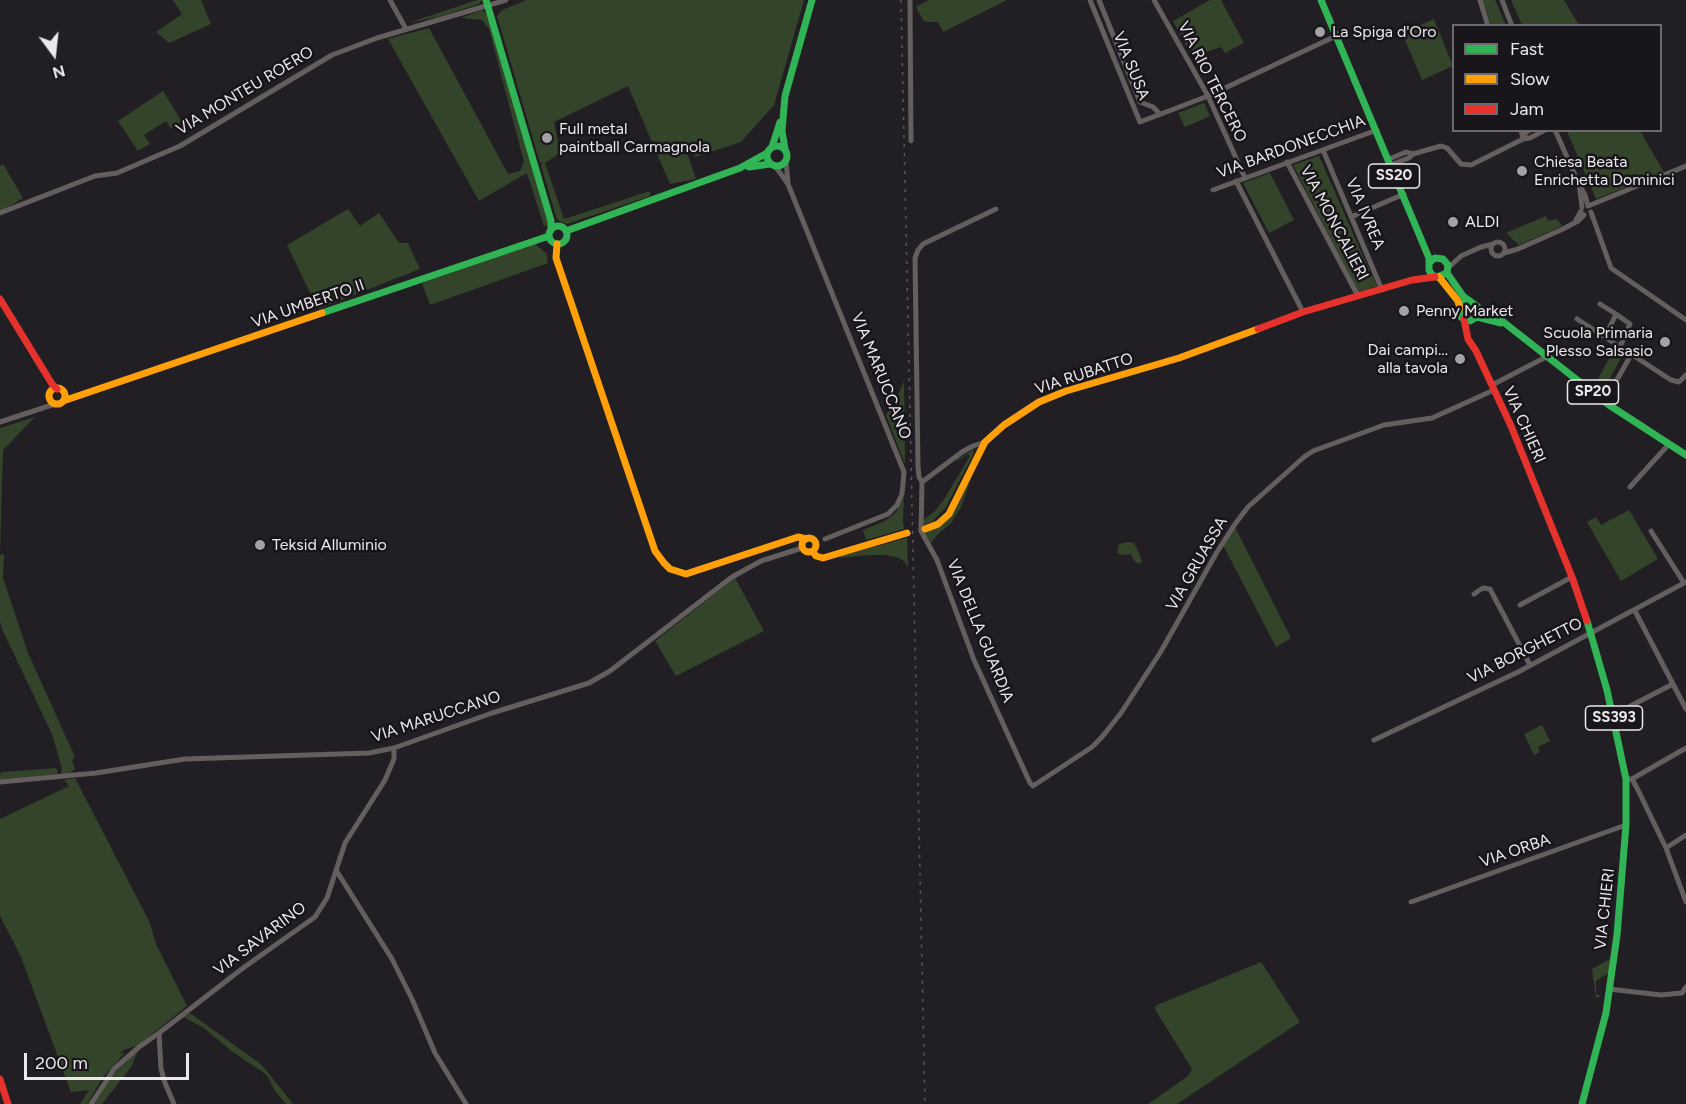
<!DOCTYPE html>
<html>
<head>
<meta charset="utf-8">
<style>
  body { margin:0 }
  #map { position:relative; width:1686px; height:1104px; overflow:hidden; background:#211f23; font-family:Figtree,sans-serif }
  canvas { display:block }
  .legend { position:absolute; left:1452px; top:24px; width:210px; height:108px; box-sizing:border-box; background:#18151b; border:2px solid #6d6a6f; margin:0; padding:8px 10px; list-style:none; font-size:18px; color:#ece9ed }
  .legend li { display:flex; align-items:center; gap:12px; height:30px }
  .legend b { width:30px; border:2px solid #6d6a6f }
  .north { position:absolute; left:24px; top:24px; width:60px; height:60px; -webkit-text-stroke:4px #18151b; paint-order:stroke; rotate:165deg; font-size:16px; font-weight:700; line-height:24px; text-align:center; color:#ece9ed }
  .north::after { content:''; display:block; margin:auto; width:21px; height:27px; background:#ece9ed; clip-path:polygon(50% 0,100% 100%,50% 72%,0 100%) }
  .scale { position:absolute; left:24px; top:1053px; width:165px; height:27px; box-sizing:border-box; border:3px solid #ece9ed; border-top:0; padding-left:8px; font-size:18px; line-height:21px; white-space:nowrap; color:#ece9ed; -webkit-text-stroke:4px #18151b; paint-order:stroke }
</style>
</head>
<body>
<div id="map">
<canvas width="1686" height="1104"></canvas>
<ul class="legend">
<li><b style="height:8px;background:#30b455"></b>Fast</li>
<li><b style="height:8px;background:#ff9f0a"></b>Slow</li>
<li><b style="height:8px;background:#e5322d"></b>Jam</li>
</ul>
<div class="north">N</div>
<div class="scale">200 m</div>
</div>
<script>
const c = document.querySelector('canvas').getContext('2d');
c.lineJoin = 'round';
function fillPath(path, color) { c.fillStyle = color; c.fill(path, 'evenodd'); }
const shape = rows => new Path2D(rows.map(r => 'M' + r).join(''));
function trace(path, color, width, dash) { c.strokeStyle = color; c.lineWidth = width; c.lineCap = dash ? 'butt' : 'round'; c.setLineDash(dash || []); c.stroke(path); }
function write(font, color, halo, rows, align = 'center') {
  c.font = font + ' Figtree,sans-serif'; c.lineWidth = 5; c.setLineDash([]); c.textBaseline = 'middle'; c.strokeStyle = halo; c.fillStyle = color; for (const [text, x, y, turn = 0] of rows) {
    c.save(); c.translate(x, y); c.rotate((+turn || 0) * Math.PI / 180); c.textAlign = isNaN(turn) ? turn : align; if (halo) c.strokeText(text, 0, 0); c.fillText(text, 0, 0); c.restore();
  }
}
const green = shape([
  [173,0,201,0,211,24,169,43,156,32,182,14],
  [477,0,482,0,479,4,438,17,408,23],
  [527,0,804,0,774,105,741,142,695,157,693,151,687,153,696,179,670,184,628,86,554,122,560,153,545,163,564,219,650,191,650,196,567,224,559,221,556,217,541,165,543,162,540,163,497,16,502,10],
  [929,0,1007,0,943,32,938,22,926,22,923,20,916,7],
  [1210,0,1221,0,1244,43,1225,53,1221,47,1192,57,1173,21],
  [1482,0,1495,0,1506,25,1491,25],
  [1511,0,1564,0,1579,25,1522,25],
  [482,10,489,15,548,219,548,225,544,226,527,173,479,201,388,39,429,28,508,174,520,171,524,162,489,29,482,20,461,18],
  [1434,19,1453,66,1422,80,1402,33],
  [163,91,182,122,171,129,166,121,144,135,150,144,138,151,118,121],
  [1204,103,1210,116,1185,127,1178,113],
  [1567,131,1640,131,1664,172,1596,199],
  [1319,156,1362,254,1377,286,1358,292,1293,165],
  [3,164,23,198,0,212,0,166],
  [1270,173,1294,220,1269,233,1243,183],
  [348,209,360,226,379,213,399,243,408,243,420,269,318,309,287,245],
  [1546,216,1548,221,1557,219,1562,226,1519,245,1506,233],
  [535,244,546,253,548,263,430,305,422,283],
  [1613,351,1622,356,1602,393,1594,386],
  [904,381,905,464,886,415,896,400],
  [35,417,3,450,0,553,0,428],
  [973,450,974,453,946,507,932,522,924,525,923,520,934,512,943,501,970,456,968,454,957,461,957,459],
  [970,474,972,476,961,507,951,523,936,536,931,543,924,533,944,523],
  [904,497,903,522,904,529,866,540,863,530,885,521,896,512],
  [1629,510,1658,559,1621,581,1587,522,1596,517,1601,525],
  [1235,527,1291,638,1276,647,1223,545],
  [907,538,908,568,905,562,899,558,886,555,867,555,841,558,840,556],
  [1128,542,1134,543,1138,551,1142,561,1139,564,1134,561,1131,554,1122,555,1117,553,1119,544],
  [4,554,3,578,28,653,75,757,72,760,75,769,69,774,61,774,62,768,52,734,2,629,0,621,0,555],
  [735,578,764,631,676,676,655,641],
  [1542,725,1550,741,1538,747,1540,752,1534,755,1524,734],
  [56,768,58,774,0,780,0,774,3,772],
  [75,778,149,921,156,944,187,1006,140,1044,124,1050,119,1054,125,1053,103,1077,87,1104,80,1104,89,1090,71,1092,21,957,0,916,0,819,69,786,64,780],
  [1610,959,1609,973,1596,981,1596,994,1601,996,1596,998,1592,969],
  [1261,962,1300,1022,1177,1104,1148,1104,1188,1076,1192,1069,1156,1011,1155,1006],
  [190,1013,262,1065,293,1104,286,1104,275,1091,267,1075,230,1050,204,1028,183,1017],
  [138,1051,131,1067,102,1104,94,1104,110,1077]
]);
const street = shape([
  [390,0,406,29],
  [910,0,911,141],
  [1090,0,1140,122,1208,96,1336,36],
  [1099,0,1140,102,1153,107,1160,114],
  [1154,0,1208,96,1245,178],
  [1480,0,1488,26],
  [1502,0,1512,26],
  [1530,130,1526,132,1523,139,1530,138,1545,130],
  [1555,130,1579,184,1582,207],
  [1323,150,1382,290],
  [1413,154,1441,146,1447,148,1461,164,1471,165,1523,139,1521,130],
  [1387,160,1406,152,1413,154,1409,158,1390,165],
  [786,161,788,183],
  [1287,162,1358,296],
  [775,166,788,184,904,472,902,494,897,505,888,514,825,539],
  [1236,181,1303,312],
  [1579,184,1585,195,1588,206,1686,166],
  [1213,190,1377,130],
  [1591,212,1611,268,1686,320],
  [0,213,95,176,117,173,180,146,332,55,377,38,506,0],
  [1351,217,1404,194],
  [1576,220,1581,211],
  '1491 249a7 7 0 1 1 14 0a7 7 0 1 1-14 0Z',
  [1504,253,1518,249,1563,229,1578,221,1584,215],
  [1448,268,1461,256,1481,247,1493,244],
  [1600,304,1616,314],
  [1577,319,1671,380,1679,382,1686,375],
  [1605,337,1616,314,1630,324,1620,347],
  [1492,385,1546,357],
  [1605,401,1631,355],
  [0,422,55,404],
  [985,442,973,446,962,452,922,482,921,531,937,560,974,660,1030,783,1033,786,1092,747,1102,737,1121,713,1160,653,1217,552,1235,524,1248,507,1304,457,1313,451,1384,425,1432,418,1494,390],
  [922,482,919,477,918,466,915,258,918,250,923,244,996,209],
  [1630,487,1669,444],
  [1651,531,1684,583],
  [1474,594,1483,588,1490,589,1530,665],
  [1520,605,1572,577],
  [1635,611,1686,709],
  [1613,715,1673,684],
  [1374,740,1518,672,1686,582],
  [1626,779,1632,779,1638,790,1666,848,1686,902],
  [1632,779,1686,748],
  [0,782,96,773,185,759,369,753,394,748,492,713,589,683,610,671,732,577,761,561,802,548],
  [1666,848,1686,835],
  [336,870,392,959,412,999,435,1053,466,1104],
  [1411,902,1626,825],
  [1609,989,1661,995,1682,993,1686,987],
  [91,1104,114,1069,139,1047,159,1033],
  [174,1104,165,1083,161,1069,159,1033,243,968,315,917,327,898,345,843,385,780,394,759,394,748]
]);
const fast = shape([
  [486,0,551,221,551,230],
  [1321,0,1429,258,1429,270,1432,275,1437,277,1447,273,1448,265,1443,259,1435,258,1430,262],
  '767 156a10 10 0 1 1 20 0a10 10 0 1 1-20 0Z',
  [772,147,780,122],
  [785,149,782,131,785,96,812,0],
  [749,167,770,164],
  '549 235a9 9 0 1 1 18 0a9 9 0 1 1-18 0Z',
  [566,231,740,168,767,153],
  [1447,273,1463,296,1478,307,1477,317,1470,321,1461,317,1459,311,1463,303,1470,301],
  [1479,309,1497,317,1609,405,1686,455],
  [322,313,549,236],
  [1477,317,1501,323],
  [1582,1104,1606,1013,1617,935,1626,825,1626,779,1607,690,1587,621]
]);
const slow = shape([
  [557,244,556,258,655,551,664,563,670,569,686,574,798,537,806,539],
  [1439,277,1458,301,1460,308],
  '49 396a8 8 0 1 1 16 0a8 8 0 1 1-16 0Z',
  [63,401,322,313],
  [925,529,938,524,949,514,985,442,1004,425,1039,402,1066,391,1179,358,1258,329],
  '802 545a7 7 0 1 1 14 0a7 7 0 1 1-14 0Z',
  [813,552,816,556,823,558,907,533]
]);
const jam = shape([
  [0,299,52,384,57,389],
  [1464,319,1468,339,1476,351,1511,426,1572,577,1587,621],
  [1258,329,1303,312,1412,280,1435,277],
  [0,1079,8,1104]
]);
const rail = shape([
  [901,0,925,1104]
]);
const markers = [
  [1320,32,6,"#a5a2a6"],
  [547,138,6,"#a5a2a6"],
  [1522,171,6,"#a5a2a6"],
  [1453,222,6,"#a5a2a6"],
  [1404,311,6,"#a5a2a6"],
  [1665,342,6,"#a5a2a6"],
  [1460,359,6,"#a5a2a6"],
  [260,545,6,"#a5a2a6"]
];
const shields = [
  [1394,176,51],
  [1593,392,51],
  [1614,718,57]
];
const shieldNames = [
  ["SS20",1394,176],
  ["SP20",1593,392],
  ["SS393",1614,718]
];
const poiNames = [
  ["La Spiga d'Oro",1332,32],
  ["Full metal",559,129],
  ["paintball Carmagnola",559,147],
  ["Chiesa Beata",1534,162],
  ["Enrichetta Dominici",1534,180],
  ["ALDI",1465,222],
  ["Penny Market",1416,311],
  ["Scuola Primaria",1653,333,"right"],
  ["Plesso Salsasio",1653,351,"right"],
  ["Dai campi...",1448,350,"right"],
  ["alla tavola",1448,368,"right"],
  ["Teksid Alluminio",272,545]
];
const streetNames = [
  ["VIA SUSA",1131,66,68],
  ["VIA RIO TERCERO",1212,82,63],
  ["VIA MONTEU ROERO",245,91,-31],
  ["VIA BARDONECCHIA",1291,147,-20],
  ["VIA IVREA",1365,214,67],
  ["VIA MONCALIERI",1334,223,62],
  ["VIA UMBERTO II",308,304,-19],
  ["VIA RUBATTO",1084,374,-18],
  ["VIA MARUCCANO",881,376,68],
  ["VIA CHIERI",1524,425,66],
  ["VIA GRUASSA",1197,564,-60],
  ["VIA DELLA GUARDIA",980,631,68],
  ["VIA BORGHETTO",1525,651,-27],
  ["VIA MARUCCANO",436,717,-18],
  ["VIA ORBA",1515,851,-19],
  ["VIA CHIERI",1605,909,-84],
  ["VIA SAVARINO",260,939,-37]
];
fillPath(green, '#34442a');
trace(street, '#645e5e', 5);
trace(fast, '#30b455', 7);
trace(slow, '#ff9f0a', 7);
trace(jam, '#e5322d', 7);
trace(rail, '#5c585a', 1.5, [3, 6]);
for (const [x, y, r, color] of markers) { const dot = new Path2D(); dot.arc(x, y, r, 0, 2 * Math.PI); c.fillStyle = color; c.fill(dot); trace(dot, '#18151b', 2); }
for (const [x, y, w] of shields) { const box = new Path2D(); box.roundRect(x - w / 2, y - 12, w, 24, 4.5); c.fillStyle = '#18151b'; c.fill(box); trace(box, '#ece9ed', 1.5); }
write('bold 15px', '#ece9ed', null, shieldNames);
write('16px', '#ece9ed', '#18151b', poiNames, 'left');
write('16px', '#ece9ed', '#18151b', streetNames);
</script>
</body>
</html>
